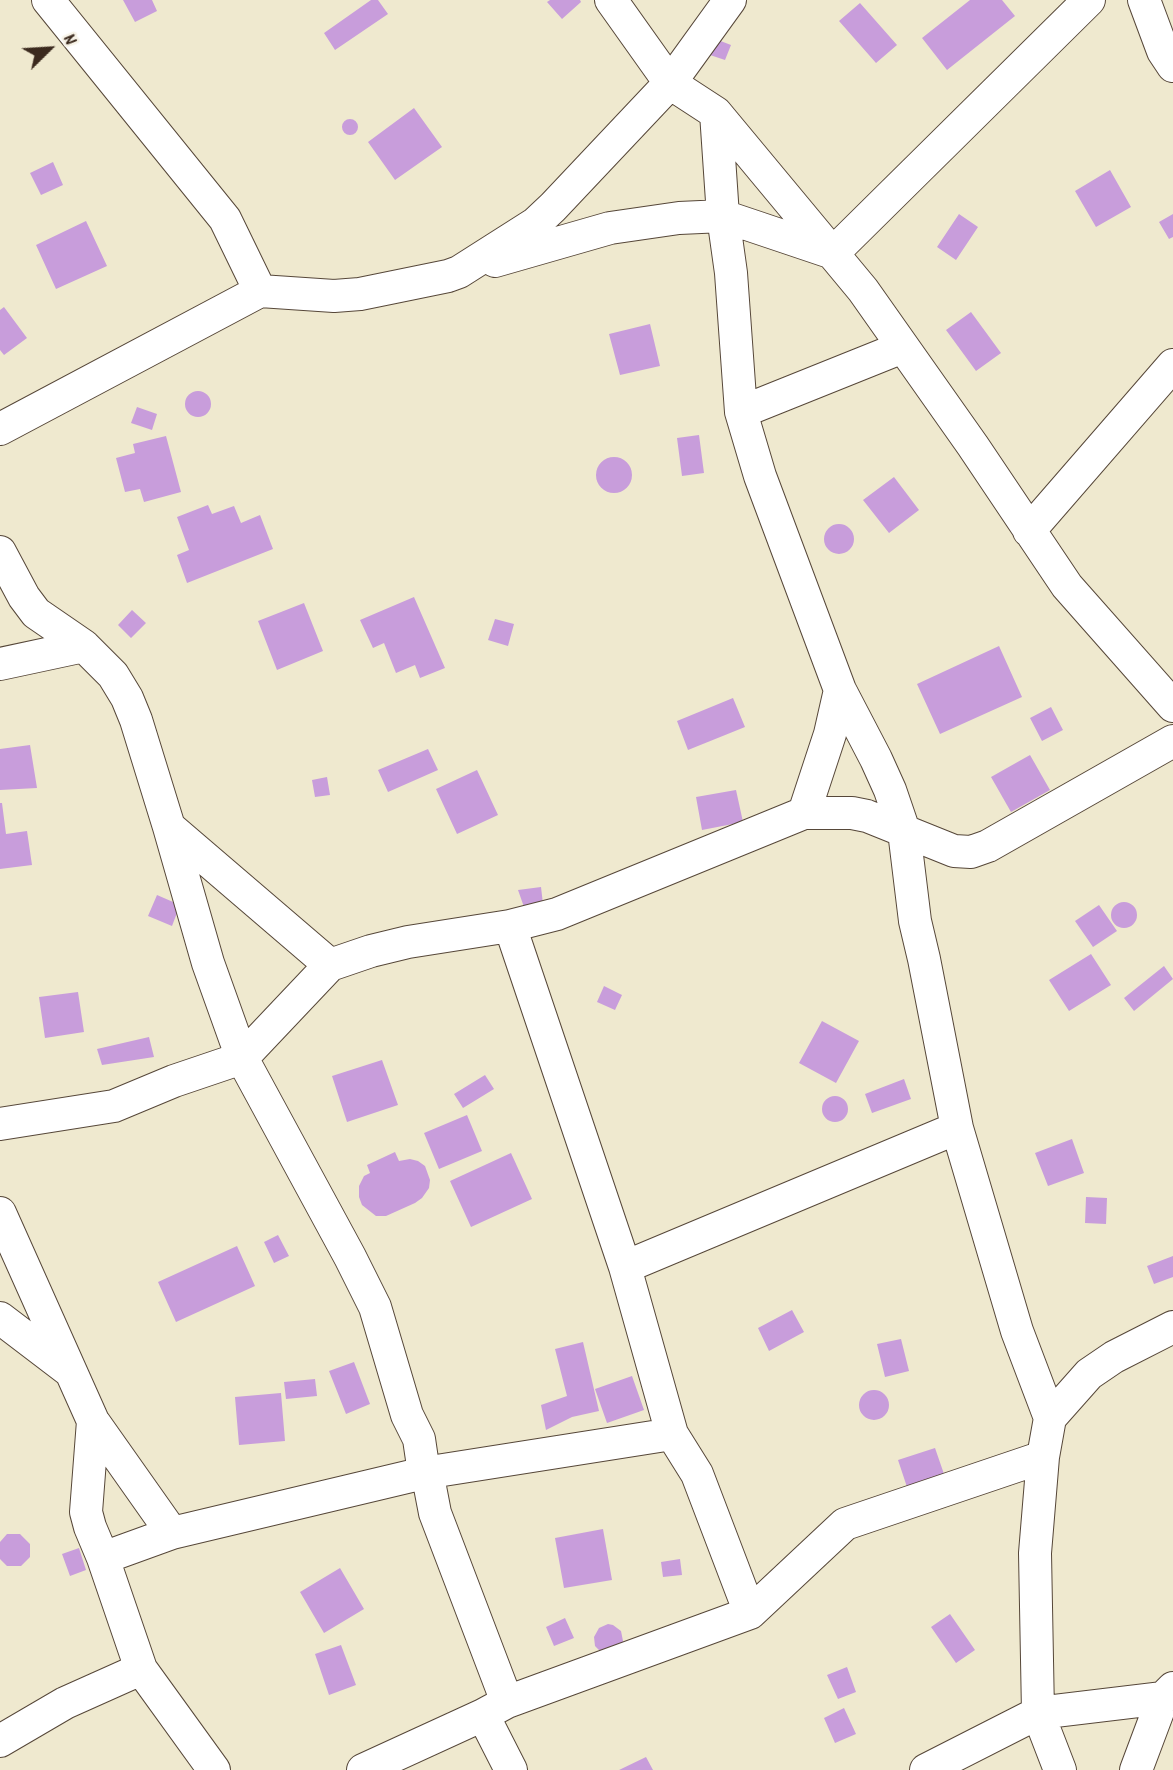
<!DOCTYPE html>
<html>
<head>
<meta charset="utf-8">
<style>
  body { margin:0 }
  #map { position:relative; width:1173px; height:1770px; overflow:hidden; background:#efe9cf; font-family:Dekko,sans-serif }
  canvas { display:block }
  .north { position:absolute; left:14px; top:14px; width:70px; height:70px; -webkit-text-stroke:5px #f7f3e8; paint-order:stroke; rotate:66deg; font-size:19px; font-weight:700; line-height:28px; text-align:center; color:#3b2a1e }
  .north::after { content:''; display:block; margin:auto; width:24px; height:32px; background:#3b2a1e; clip-path:polygon(50% 0,100% 100%,50% 72%,0 100%) }
</style>
</head>
<body>
<div id="map">
<canvas width="1173" height="1770"></canvas>
<div class="north">N</div>
</div>
<script>
const c = document.querySelector('canvas').getContext('2d');
c.lineJoin = 'round';
function fillPath(path, color) { c.fillStyle = color; c.fill(path, 'evenodd'); }
const shape = rows => new Path2D(rows.map(r => 'M' + r).join(''));
function trace(path, color, width, dash) { c.strokeStyle = color; c.lineWidth = width; c.lineCap = dash ? 'butt' : 'round'; c.setLineDash(dash || []); c.stroke(path); }
const building = shape([
  [123,0,152,0,157,11,135,22],
  [371,0,378,0,388,14,335,50,324,33],
  [550,0,580,0,581,2,562,19,547,2],
  [970,0,1002,0,1015,16,947,70,922,38],
  [860,3,897,45,876,63,839,21],
  [710,37,731,45,725,60,704,53],
  [414,108,442,147,395,180,368,142],
  '342 127a8 8 0 1 1 16 0a8 8 0 1 1-16 0Z',
  [53,162,63,185,41,195,30,173],
  [1110,170,1131,207,1096,227,1075,191],
  [959,214,978,227,956,260,937,247],
  [1173,214,1173,237,1169,239,1159,222],
  [86,221,107,266,56,289,36,245],
  [4,307,27,338,4,355,0,350,0,310],
  [971,312,1001,353,976,371,946,330],
  [650,324,660,366,620,375,609,334],
  '185 404a13 13 0 1 1 26 0a13 13 0 1 1-26 0Z',
  [137,407,157,414,152,430,131,423],
  [699,435,704,473,682,476,677,438],
  [166,436,181,492,144,502,140,489,125,492,116,458,135,453,133,444],
  '596 475a18 18 0 1 1 36 0a18 18 0 1 1-36 0Z',
  [894,477,919,510,889,533,863,500],
  [208,505,212,514,234,506,241,523,260,515,273,549,187,583,177,555,189,550,177,517],
  '824 539a15 15 0 1 1 30 0a15 15 0 1 1-30 0Z',
  [414,597,445,668,420,678,415,665,396,673,384,643,373,648,360,620],
  [304,603,323,651,277,670,258,621],
  [132,610,146,623,131,638,118,625],
  [495,619,514,624,508,646,488,640],
  [999,646,1022,697,940,734,917,684],
  [733,698,745,727,688,750,677,721],
  [1051,707,1063,730,1042,741,1030,718],
  [30,745,37,788,0,790,0,749],
  [428,749,438,770,388,792,378,770],
  [1030,755,1050,790,1011,812,991,777],
  [477,770,498,815,457,834,436,789],
  [327,777,330,795,315,797,312,780],
  [736,790,743,822,702,830,696,797],
  [0,803,2,803,6,834,27,831,32,865,0,869],
  [541,887,543,904,524,907,518,890],
  [157,895,180,905,172,926,148,916],
  '1111 915a13 13 0 1 1 26 0a13 13 0 1 1-26 0Z',
  [1099,905,1117,931,1093,947,1075,921],
  [1091,954,1111,985,1069,1011,1049,980],
  [1164,966,1173,979,1134,1011,1124,998],
  [604,986,622,995,615,1010,597,1002],
  [78,992,84,1032,45,1038,39,997],
  [822,1021,859,1041,836,1083,799,1063],
  [149,1037,154,1057,102,1065,97,1049],
  [382,1060,398,1105,347,1122,332,1076],
  [485,1075,494,1089,463,1108,454,1094],
  [904,1079,911,1099,872,1113,865,1094],
  '822 1109a13 13 0 1 1 26 0a13 13 0 1 1-26 0Z',
  [467,1115,482,1151,439,1169,424,1133],
  [1072,1139,1084,1173,1048,1186,1035,1153],
  [395,1152,399,1161,410,1159,418,1161,425,1166,430,1180,429,1188,422,1198,415,1203,386,1216,376,1216,362,1205,359,1197,359,1186,364,1176,370,1173,367,1165],
  [511,1153,532,1199,471,1227,450,1181],
  [1086,1197,1107,1198,1106,1224,1085,1223],
  [278,1235,289,1256,274,1263,264,1242],
  [237,1246,255,1286,176,1322,158,1282],
  [1173,1256,1173,1277,1154,1284,1147,1266],
  [792,1310,804,1332,769,1351,758,1328],
  [901,1339,909,1371,885,1377,877,1344],
  [583,1342,599,1411,572,1417,546,1430,541,1405,567,1396,555,1349],
  [354,1362,370,1404,346,1414,329,1371],
  [632,1376,644,1410,607,1423,595,1389],
  [315,1379,317,1396,286,1399,284,1382],
  '859 1405a15 15 0 1 1 30 0a15 15 0 1 1-30 0Z',
  [281,1393,285,1441,239,1445,235,1397],
  [935,1448,944,1474,907,1487,898,1460],
  [603,1529,612,1580,564,1588,555,1538],
  [7,1534,20,1534,30,1544,30,1557,21,1566,7,1566,0,1559,0,1542],
  [79,1548,86,1570,70,1576,62,1554],
  [680,1559,682,1575,663,1577,661,1562],
  [340,1568,364,1609,324,1633,300,1592],
  [950,1614,975,1650,956,1663,931,1627],
  [565,1618,574,1638,554,1646,546,1627],
  [608,1624,613,1625,621,1631,623,1641,622,1646,602,1653,595,1646,594,1637,599,1628],
  [341,1645,356,1685,329,1695,315,1654],
  [847,1667,856,1692,838,1699,827,1675],
  [844,1708,856,1734,835,1743,824,1718],
  [646,1757,653,1770,619,1770]
]);
const minor = shape([
  [48,0,225,219,260,291],
  [611,0,670,83,716,113,863,290,973,446,1067,586,1173,706],
  [1144,0,1163,51,1173,66],
  [495,261,610,228,679,218,723,216,833,253,1089,0],
  [741,412,903,347],
  [0,429,260,291,334,296,360,294,448,276,459,272,536,223,553,207,670,83,730,0],
  [1029,531,1173,365],
  [0,552,24,597,36,613,84,646,113,675,127,698,136,720,169,827,208,963,242,1058,350,1257,375,1307,407,1415,419,1439,424,1473,430,1487,435,1513,507,1702],
  [0,664,84,646],
  [840,690,876,759,890,790,904,831,915,921,924,959,957,1128,1017,1331,1050,1418],
  [804,813,852,813,867,816,954,851,971,852,988,846,1173,741],
  [169,827,330,965],
  [510,926,625,1267,672,1434,697,1474,750,1613],
  [0,1124,114,1106,174,1081,242,1058,330,965,371,951,408,942,510,926,557,914,804,813,830,734,840,690,760,476,741,412,731,273,723,216,716,113],
  [0,1213,93,1421,172,1533],
  [625,1267,957,1128],
  [0,1318,71,1372],
  [93,1421,86,1512,90,1527,103,1558],
  [141,1669,103,1558,172,1533,424,1473,672,1434],
  [483,1715,511,1770],
  [0,1741,65,1703,141,1669,214,1770],
  [363,1770,483,1715,507,1702,750,1613,845,1524,1043,1457],
  [926,1770,1038,1713,1163,1698],
  [1060,1770,1038,1713,1035,1553,1043,1457,1050,1418,1089,1374,1114,1357,1173,1327],
  [1136,1770,1163,1698,1173,1688]
]);
fillPath(building, '#c89ddb');
trace(minor, '#564739', 34);
trace(minor, '#fff', 32);
</script>
</body>
</html>
